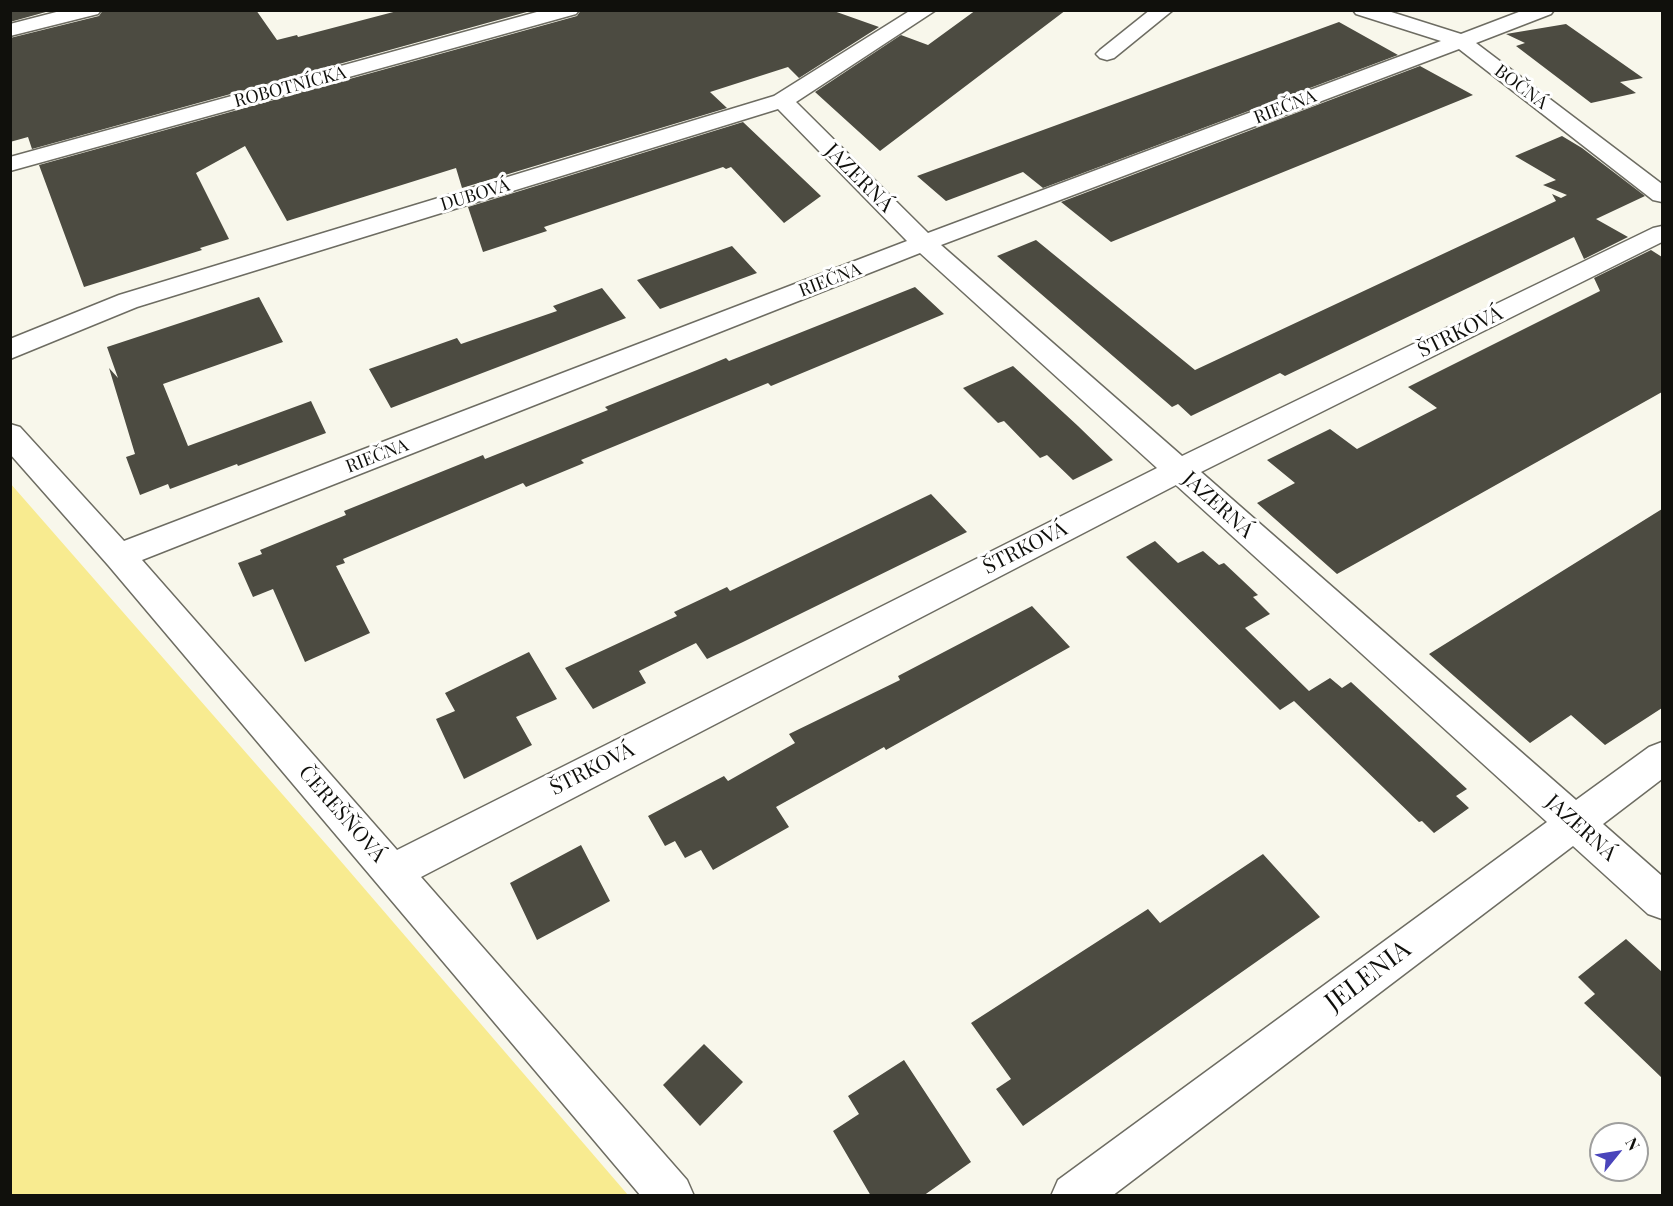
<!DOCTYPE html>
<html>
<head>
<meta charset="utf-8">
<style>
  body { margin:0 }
  #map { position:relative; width:1673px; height:1206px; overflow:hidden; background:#f8f7eb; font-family:"Playfair Display",serif }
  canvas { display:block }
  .frame { position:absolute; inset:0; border:12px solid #10100c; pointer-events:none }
  .north { position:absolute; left:1589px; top:1122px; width:60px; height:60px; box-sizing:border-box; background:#fff; border:2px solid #9f9f9e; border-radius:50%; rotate:60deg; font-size:16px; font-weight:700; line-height:24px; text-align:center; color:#10100c }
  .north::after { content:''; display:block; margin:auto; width:21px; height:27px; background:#4a45bb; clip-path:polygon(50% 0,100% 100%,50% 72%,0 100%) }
</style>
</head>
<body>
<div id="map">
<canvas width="1673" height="1206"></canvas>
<div class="frame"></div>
<div class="north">N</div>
</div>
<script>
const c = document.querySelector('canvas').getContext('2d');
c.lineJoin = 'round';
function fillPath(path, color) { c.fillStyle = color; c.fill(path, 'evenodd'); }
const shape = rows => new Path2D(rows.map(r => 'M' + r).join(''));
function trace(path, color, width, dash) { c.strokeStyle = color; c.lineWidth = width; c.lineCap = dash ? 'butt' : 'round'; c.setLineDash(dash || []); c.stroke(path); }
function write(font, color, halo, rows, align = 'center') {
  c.font = font + ' "Playfair Display",serif'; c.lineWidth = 6; c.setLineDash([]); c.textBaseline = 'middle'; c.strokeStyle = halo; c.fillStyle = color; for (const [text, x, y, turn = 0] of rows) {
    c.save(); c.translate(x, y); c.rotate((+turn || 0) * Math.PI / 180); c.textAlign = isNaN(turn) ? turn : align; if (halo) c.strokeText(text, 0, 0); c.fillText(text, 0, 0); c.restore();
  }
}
const green = shape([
  [10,483,332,851,628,1195,11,1195]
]);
const building = shape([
  [10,10,53,10,10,22],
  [103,10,256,10,277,40,297,35,298,37,401,10,534,10,32,149,28,137,10,142,10,38,99,16],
  [581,10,831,10,879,27,799,78,788,67,710,92,727,108,462,188,456,168,287,221,245,146,196,173,229,239,200,248,202,250,84,287,39,165,577,16],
  [976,10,1066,10,880,151,815,92,901,35,928,45],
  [1339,22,1398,55,1043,188,1023,172,946,201,917,176],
  [1566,24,1643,78,1620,82,1636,93,1591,103,1516,46,1525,43,1506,34],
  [1420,66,1473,95,1111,242,1061,202],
  [743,122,821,196,784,223,731,167,726,169,723,167,544,227,547,231,483,252,468,207],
  [1562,136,1582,148,1645,196,1596,219,1628,237,1584,259,1574,237,1285,376,1280,373,1191,416,1178,404,1172,407,997,256,1036,240,1195,370,1556,201,1552,194,1561,198,1567,195,1543,185,1556,180,1515,156],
  [732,246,757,273,660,309,637,280],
  [1651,250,1662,257,1662,392,1337,574,1257,503,1295,483,1267,460,1330,429,1357,449,1437,408,1408,387,1600,291,1594,278],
  [915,287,944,314,771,386,768,383,581,460,584,463,526,487,523,483,343,559,345,563,336,566,370,633,305,662,273,589,253,597,238,563,262,554,260,550,346,515,344,511,483,455,485,459,608,410,605,407,697,370,726,358,729,361],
  [602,288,626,318,391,408,369,369,457,338,461,344,557,311,553,306],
  [259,297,283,342,163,384,188,446,311,401,326,433,238,466,237,464,170,489,168,484,140,495,126,457,135,454,109,368,118,378,107,347],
  [1013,366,1078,426,1113,460,1073,480,1047,455,1040,458,1004,421,998,423,963,388],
  [931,494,967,532,743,642,707,659,696,643,639,671,646,683,593,709,565,668,677,616,674,612,727,587,730,591],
  [1662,509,1662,708,1605,745,1571,715,1530,743,1429,654],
  [1155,541,1178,563,1203,551,1219,565,1224,563,1258,595,1253,597,1270,614,1245,628,1309,691,1330,678,1342,688,1351,682,1467,789,1456,796,1469,808,1434,833,1422,821,1419,822,1294,701,1280,710,1126,557],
  [1032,606,1070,647,886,750,884,747,776,807,789,827,713,870,701,850,685,858,675,841,665,846,648,816,724,776,728,781,795,743,789,734,900,680,898,676],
  [529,652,557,699,516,717,532,745,464,779,436,719,455,711,445,693],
  [581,845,610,901,537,940,510,883],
  [1263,854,1320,917,1023,1126,996,1089,1011,1079,971,1023,1148,909,1160,923],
  [1626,939,1662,972,1662,1078,1584,1003,1595,994,1578,977],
  [704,1044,743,1082,700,1126,663,1085],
  [904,1060,971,1162,923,1196,871,1196,833,1131,859,1114,848,1096]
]);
const street = shape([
  [64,10,101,10,98,14,10,36,10,24,64,10],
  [544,10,579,10,576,14,10,171,10,157,544,10],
  [911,10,936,10,796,102,928,233,1441,41,1356,14,1353,10,1385,10,1461,34,1524,10,1554,10,1551,14,1476,43,1662,184,1662,202,1653,200,1459,49,941,245,1182,456,1653,228,1662,226,1662,242,1201,472,1576,800,1649,747,1662,742,1662,779,1603,824,1662,876,1662,919,1648,914,1573,846,1112,1196,1051,1196,1058,1180,1547,822,1176,485,421,877,687,1180,694,1196,641,1196,108,565,10,454,10,424,20,427,124,541,907,241,778,109,137,307,10,359,10,339,119,295,774,96,911,10],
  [920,253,1157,468,397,850,142,560,920,253],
  [1150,10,1173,10,1114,58,1107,60,1100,58,1096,54,1100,50,1150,10]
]);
const farStreetnames = [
  ["ROBOTNÍCKA",290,87,-15],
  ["BOČNÁ",1521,87,37],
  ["RIEČNA",1285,107,-21],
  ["DUBOVÁ",475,195,-17],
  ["RIEČNA",830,280,-21],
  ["RIEČNA",377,456,-21]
];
const streetNames = [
  ["JAZERNÁ",859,178,45],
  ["ŠTRKOVÁ",1460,332,-26],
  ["JAZERNÁ",1218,505,42],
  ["ŠTRKOVÁ",1025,548,-27],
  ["ŠTRKOVÁ",592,769,-27],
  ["ČEREŠŇOVÁ",342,814,49],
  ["JAZERNÁ",1581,828,42]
];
const nearStreetnames = [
  ["JELENIA",1368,976,-37]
];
fillPath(green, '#f8eb90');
fillPath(building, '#4c4b41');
trace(street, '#6d6c62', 3);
fillPath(street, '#fff');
write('18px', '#10100c', '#fff', farStreetnames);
write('21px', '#10100c', '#fff', streetNames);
write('26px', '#10100c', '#fff', nearStreetnames);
</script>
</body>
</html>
